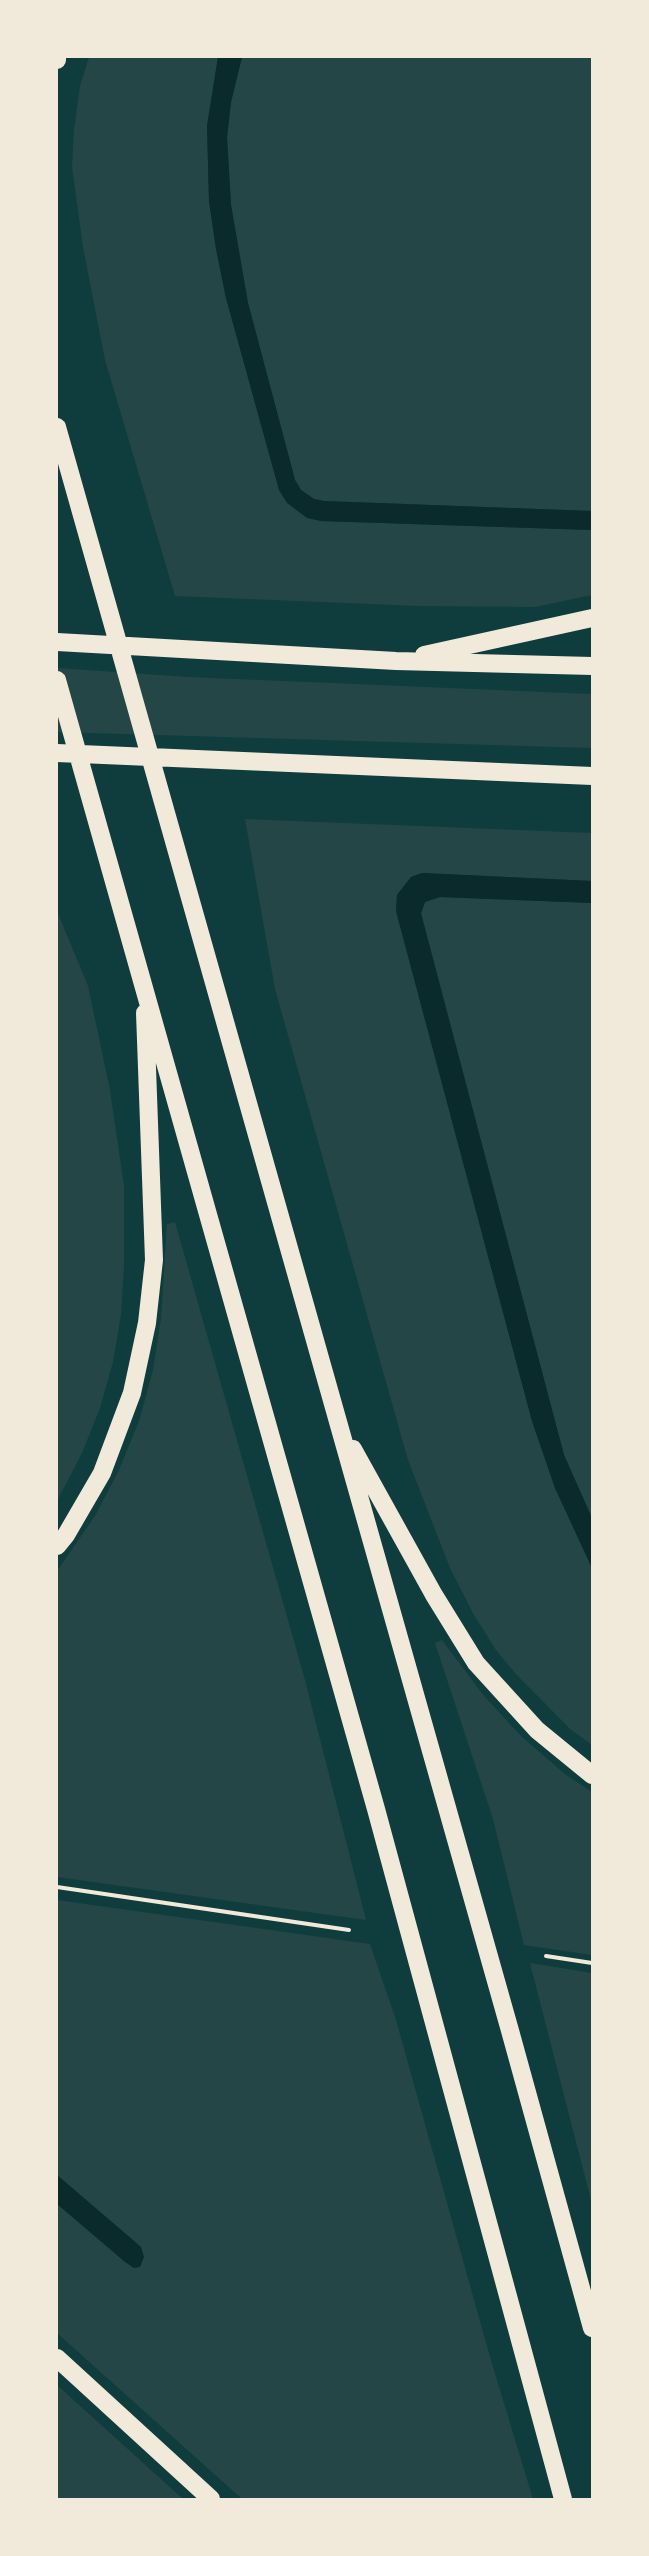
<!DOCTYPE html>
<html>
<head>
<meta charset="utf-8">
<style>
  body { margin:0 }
  #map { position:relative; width:649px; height:2556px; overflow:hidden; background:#0f3d3e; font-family:"DM Sans",sans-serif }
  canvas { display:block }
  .frame { position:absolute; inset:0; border:58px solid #f1e9da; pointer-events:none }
</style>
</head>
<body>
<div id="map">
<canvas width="649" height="2556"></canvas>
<div class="frame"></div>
</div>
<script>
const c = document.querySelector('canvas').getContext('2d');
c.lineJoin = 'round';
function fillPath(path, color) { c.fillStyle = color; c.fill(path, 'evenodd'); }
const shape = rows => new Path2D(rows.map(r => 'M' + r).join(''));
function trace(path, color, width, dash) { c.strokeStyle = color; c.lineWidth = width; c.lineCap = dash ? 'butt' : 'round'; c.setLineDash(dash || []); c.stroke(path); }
const green = shape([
  [89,57,218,57,207,126,209,201,216,249,226,298,279,489,321,521,592,530,592,595,535,607,418,606,175,596,105,360,83,247,72,167,74,130,80,86],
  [242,57,592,57,592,511,324,501,314,499,301,490,295,480,248,303,231,205,227,137,231,102],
  [57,668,188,677,592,694,592,748,57,732],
  [245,819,592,833,592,881,422,873,411,877,403,887,397,895,396,911,532,1421,555,1488,592,1568,592,1745,569,1728,515,1673,496,1650,474,1615,450,1568,408,1460,275,989],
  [440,897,592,903,592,1518,564,1455,422,922,421,913,425,902],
  [57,911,88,986,110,1090,124,1186,124,1266,121,1314,113,1362,100,1408,82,1453,57,1501],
  [175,1222,305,1680,366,1920,57,1877,57,1571,95,1516,119,1470,139,1421,153,1370,161,1319,167,1224],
  [442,1640,484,1696,522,1737,565,1774,592,1792,592,1955,524,1945,493,1819,435,1643],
  [57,1900,370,1944,396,2020,490,2357,533,2499,242,2499,57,2333,57,2204,134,2268,141,2247,57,2175],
  [530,1963,592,1973,592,2204,584,2173],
  [57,2385,183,2499,57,2499]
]);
const water = shape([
  [218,57,242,57,231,102,227,137,231,205,248,303,295,480,301,490,314,499,324,501,592,511,592,530,321,521,307,518,287,503,279,490,226,298,216,249,209,201,207,126],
  [422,873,592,881,592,903,440,897,425,902,421,913,564,1455,592,1518,592,1568,555,1488,532,1421,396,911,397,895,411,877],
  [57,2175,141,2247,144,2257,140,2267,134,2268,125,2262,57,2204]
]);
const path = shape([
  [57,1887,349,1930],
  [546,1956,592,1963]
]);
const motorway = shape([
  [57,60,57,57],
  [57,427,509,2027,592,2328],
  [57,642,396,661,592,666],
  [424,655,592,618],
  [57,680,376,1809,563,2499],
  [57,753,592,776],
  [353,1449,434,1595,476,1663,537,1730,592,1775],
  [57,1546,66,1535,102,1473,132,1393,147,1323,154,1260,145,1013],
  [57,2358,211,2499]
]);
fillPath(green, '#244646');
fillPath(water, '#0a2a2b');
trace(path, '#f1e9da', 4);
trace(motorway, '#f1e9da', 18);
</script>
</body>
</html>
